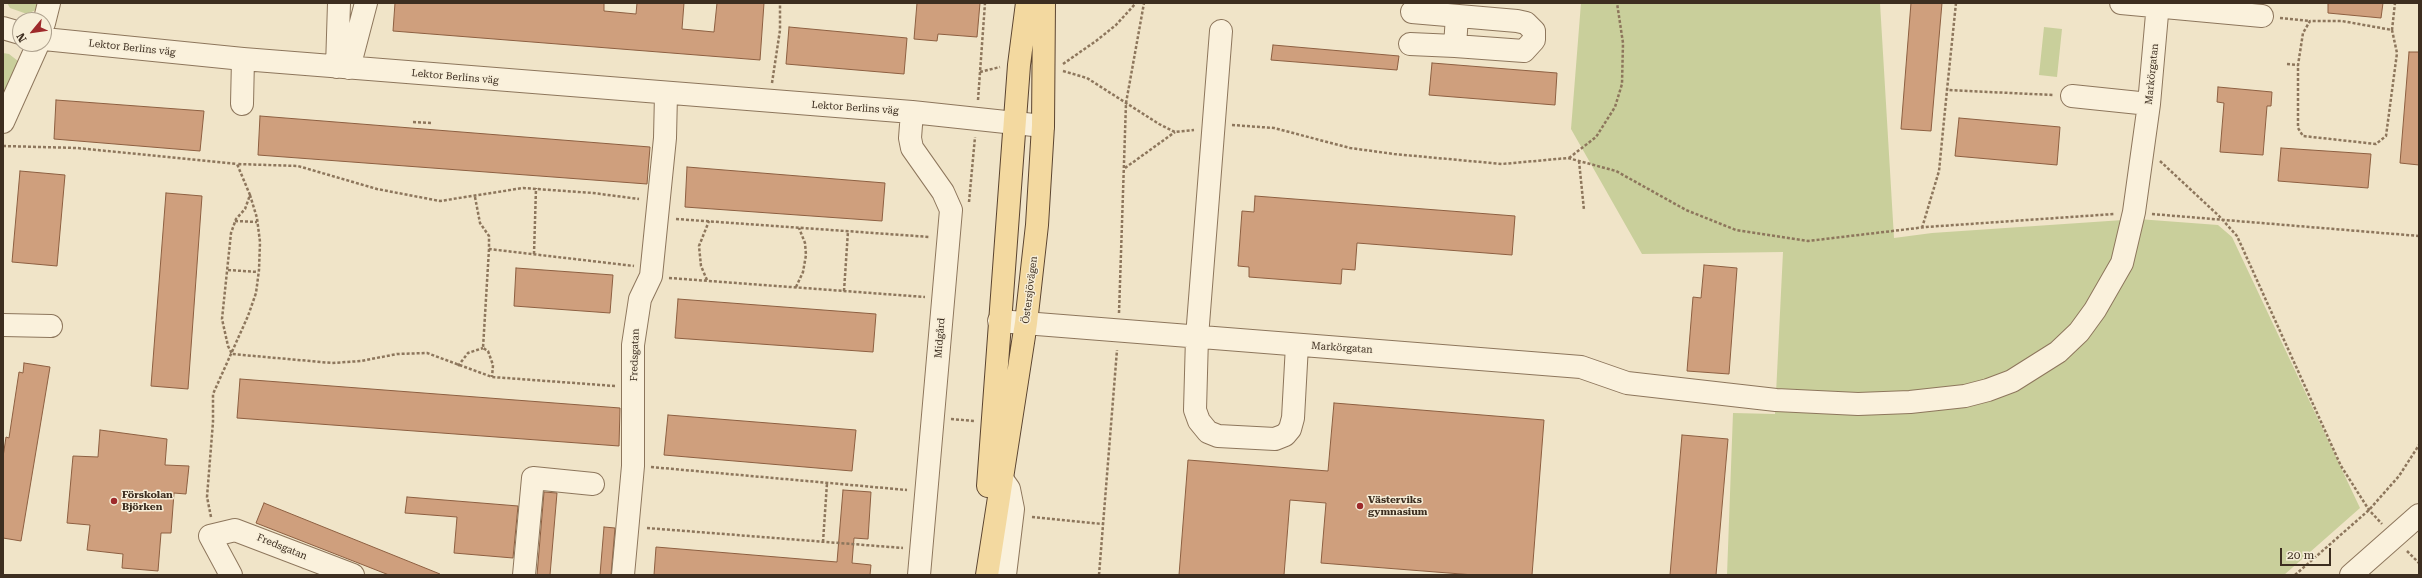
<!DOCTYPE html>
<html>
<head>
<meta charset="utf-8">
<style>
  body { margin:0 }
  #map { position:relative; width:2422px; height:578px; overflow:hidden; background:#f0e4c8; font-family:"Roboto Serif",serif }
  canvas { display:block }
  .frame { position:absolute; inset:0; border:4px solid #3d2e20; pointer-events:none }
  .north { position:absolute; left:12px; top:12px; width:40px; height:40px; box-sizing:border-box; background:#f7eed8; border:1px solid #ada18e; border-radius:50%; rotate:241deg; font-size:11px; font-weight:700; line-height:16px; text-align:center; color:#3d2e20 }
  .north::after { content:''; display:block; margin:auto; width:14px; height:18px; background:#9e2a2b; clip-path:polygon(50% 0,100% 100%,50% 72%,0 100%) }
  .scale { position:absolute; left:2280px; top:548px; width:51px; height:18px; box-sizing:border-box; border:2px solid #3d2e20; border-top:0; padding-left:5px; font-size:12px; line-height:14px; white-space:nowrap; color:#3d2e20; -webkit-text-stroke:3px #f7eed8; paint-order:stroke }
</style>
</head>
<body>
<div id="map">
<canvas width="2422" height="578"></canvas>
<div class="frame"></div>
<div class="north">N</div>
<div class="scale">20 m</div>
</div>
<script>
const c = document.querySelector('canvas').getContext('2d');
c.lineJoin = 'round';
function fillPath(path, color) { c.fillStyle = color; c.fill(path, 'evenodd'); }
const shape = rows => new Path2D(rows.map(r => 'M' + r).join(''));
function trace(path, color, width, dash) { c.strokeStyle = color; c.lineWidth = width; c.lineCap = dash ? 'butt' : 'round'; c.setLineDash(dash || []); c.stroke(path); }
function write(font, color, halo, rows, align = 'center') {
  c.font = font + ' "Roboto Serif",serif'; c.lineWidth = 3; c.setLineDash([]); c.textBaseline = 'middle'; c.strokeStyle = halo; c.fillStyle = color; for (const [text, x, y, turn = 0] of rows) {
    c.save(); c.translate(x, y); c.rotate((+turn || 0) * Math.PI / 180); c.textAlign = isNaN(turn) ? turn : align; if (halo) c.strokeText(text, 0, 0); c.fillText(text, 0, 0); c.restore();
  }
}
const green = shape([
  [7,3,40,3,38,9,27,14,10,8],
  [1581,3,1880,3,1894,238,1932,233,2138,219,2218,225,2232,237,2360,508,2284,575,1727,575,1733,413,1775,414,1783,252,1642,254,1571,129],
  [2044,27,2062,29,2057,77,2039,75],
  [3,53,9,54,18,61,20,68,3,108]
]);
const building = shape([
  [395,3,604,3,604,11,636,14,637,3,684,3,682,29,714,32,717,3,764,3,760,60,393,31,395,3],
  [917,3,980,3,977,37,938,34,937,41,914,39,917,3],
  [1911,3,1942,3,1931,131,1901,129,1911,3],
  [2328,3,2383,3,2381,18,2328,13,2328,3],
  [789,27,907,38,904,74,786,64,789,27],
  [1273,45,1399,56,1397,70,1271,60,1273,45],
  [2409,52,2419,52,2419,165,2400,163,2409,52],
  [1432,63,1557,73,1555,105,1429,95,1432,63],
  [2218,87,2272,92,2271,106,2267,106,2263,155,2220,152,2224,103,2217,102,2218,87],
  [56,100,204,111,200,151,54,139,56,100],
  [260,116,650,147,647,184,258,155,260,116],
  [1959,118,2060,127,2057,165,1955,156,1959,118],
  [2281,148,2371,154,2368,188,2278,181,2281,148],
  [687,167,885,183,882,221,685,207,687,167],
  [20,171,65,175,57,266,12,262,20,171],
  [166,193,202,196,188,389,151,386,166,193],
  [1255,196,1515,216,1512,255,1357,243,1355,270,1342,269,1341,284,1249,277,1249,267,1238,266,1242,211,1254,212,1255,196],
  [1704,265,1737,268,1729,374,1687,371,1693,297,1701,298,1704,265],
  [516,268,613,275,610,313,514,306,516,268],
  [678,299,876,314,873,352,675,338,678,299],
  [24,363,50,367,21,541,3,538,3,457,6,437,9,438,19,372,23,373,24,363],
  [240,379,620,408,619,446,237,418,240,379],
  [1334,403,1544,420,1532,575,1474,575,1321,563,1326,503,1290,500,1284,575,1179,575,1188,460,1328,471,1334,403],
  [668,415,856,430,852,471,664,455,668,415],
  [100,430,167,439,165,465,189,466,186,494,174,493,171,533,161,533,158,571,122,568,123,554,87,550,90,525,67,523,73,456,98,457,100,430],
  [1682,435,1728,439,1716,575,1670,575,1682,435],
  [843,490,871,492,868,539,854,538,852,563,871,565,870,575,654,575,656,547,837,562,843,490],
  [544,492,557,493,550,575,537,575,544,492],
  [407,497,518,506,513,558,454,553,457,517,405,513,407,497],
  [264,503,440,574,440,575,389,575,256,523,264,503],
  [604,527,615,528,611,575,600,575,604,527]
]);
const path = shape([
  [1956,3,1947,90,2053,95],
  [2280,18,2310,21],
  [2392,30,2395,3],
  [1063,64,1096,41,1116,25,1136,3],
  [2287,64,2298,65,2303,33,2310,21,2342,21,2392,30,2397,53,2386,136,2376,144,2303,136,2298,128,2298,65],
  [1063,71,1087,78,1159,124,1175,132,1194,130],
  [980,72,1000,67],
  [772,83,780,30,780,3],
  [978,100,985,3],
  [413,122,431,123],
  [1232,125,1274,128,1350,148,1394,154,1502,164,1568,158,1616,171,1686,210,1736,230,1808,241,1926,227,2114,214],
  [3,146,77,148,237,164],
  [1569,158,1596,137,1615,107,1622,84,1623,43,1617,3],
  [1579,161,1584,210],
  [2160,161,2219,216,2237,236,2341,466,2369,510,2382,524],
  [1125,168,1175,132],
  [475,197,480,223,489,236,489,249,634,266],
  [969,202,975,137],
  [2152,214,2419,236],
  [676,219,930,237],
  [235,221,257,222],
  [1922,228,1939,171,1947,90],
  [489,249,483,348,488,351,493,365,492,377],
  [534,254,536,188],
  [228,270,258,272],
  [669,278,925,297],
  [707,280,701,266,699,246,709,221],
  [796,287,803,272,806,255,805,243,799,228],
  [844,291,848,231],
  [1119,313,1126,103,1144,3],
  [458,366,468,353,483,348],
  [615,386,492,377,427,353,397,354,361,361,332,363,232,354,228,346,222,319,231,233,236,219,245,209,250,195,237,164,298,166,377,189,440,201,523,188,593,193,639,199],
  [951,419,974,421],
  [651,467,907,490],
  [211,517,207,497,213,422,213,394,248,316,256,293,259,270,260,242,257,218,250,195],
  [1032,517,1103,524],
  [647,528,903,548],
  [823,542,827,483],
  [2407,551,2419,563],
  [1099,575,1117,350],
  [2295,575,2369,510,2399,476,2419,445]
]);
const minor = shape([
  [2121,3,2262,16],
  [1412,12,1517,21,1526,23,1534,31,1534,40,1524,51,1455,46,1457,16],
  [44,23,49,3],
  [3,28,20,33],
  [1221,31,1197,337,1195,410,1199,421,1208,432,1218,436,1275,439,1285,435,1290,429,1293,418,1297,345],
  [44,39,243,59,912,112,1043,126],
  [1410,44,1455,46],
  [337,67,339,3],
  [349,68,366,3],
  [2072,96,2149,104],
  [242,104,243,59],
  [912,112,910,138,912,148,943,192,951,210,919,575],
  [3,122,38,44],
  [999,321,1581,367,1627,383,1776,400,1858,404,1910,402,1965,396,1988,390,2012,381,2058,352,2079,332,2095,310,2122,263,2134,212,2149,104,2158,3],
  [3,325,51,326],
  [1002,479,1009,489,1013,509,1005,575],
  [231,575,210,536,235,530,353,575],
  [524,575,533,478,593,484],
  [623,575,633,466,633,345,640,299,651,276,665,138,666,94],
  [2351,575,2419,515]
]);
const major = shape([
  [988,486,1019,65,1027,3],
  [987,575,1026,323,1037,225,1043,126,1044,3]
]);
const markers = [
  [114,501,4,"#9e2a2b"],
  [1360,506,4,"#9e2a2b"]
];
const streetNames = [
  ["Lektor Berlins väg",132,48,6],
  ["Markörgatan",2152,74,-84],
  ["Lektor Berlins väg",455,77,5],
  ["Lektor Berlins väg",855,108,4],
  ["Östersjövägen",1030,290,-83],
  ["Midgård",940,338,-85],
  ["Markörgatan",1342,348,4],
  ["Fredsgatan",635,355,-88],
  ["Fredsgatan",282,547,22]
];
const poiNames = [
  ["Förskolan",122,495],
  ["Björken",122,507],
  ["Västerviks",1368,500],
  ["gymnasium",1368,512]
];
fillPath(green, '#c9cf9b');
fillPath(building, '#cf9f7d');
trace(building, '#8d5f41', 1);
trace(minor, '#8d765c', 24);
trace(major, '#5b4430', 24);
trace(path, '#8d765c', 2.5, [3, 2]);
trace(minor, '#faf1dc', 22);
trace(major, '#f3d9a0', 22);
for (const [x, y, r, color] of markers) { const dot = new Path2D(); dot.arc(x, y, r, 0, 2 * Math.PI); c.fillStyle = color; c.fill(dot); trace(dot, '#f7eed8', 1.5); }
write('10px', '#3d2e20', '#f7eed8', streetNames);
write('bold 10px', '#3d2e20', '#f7eed8', poiNames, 'left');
</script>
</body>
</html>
